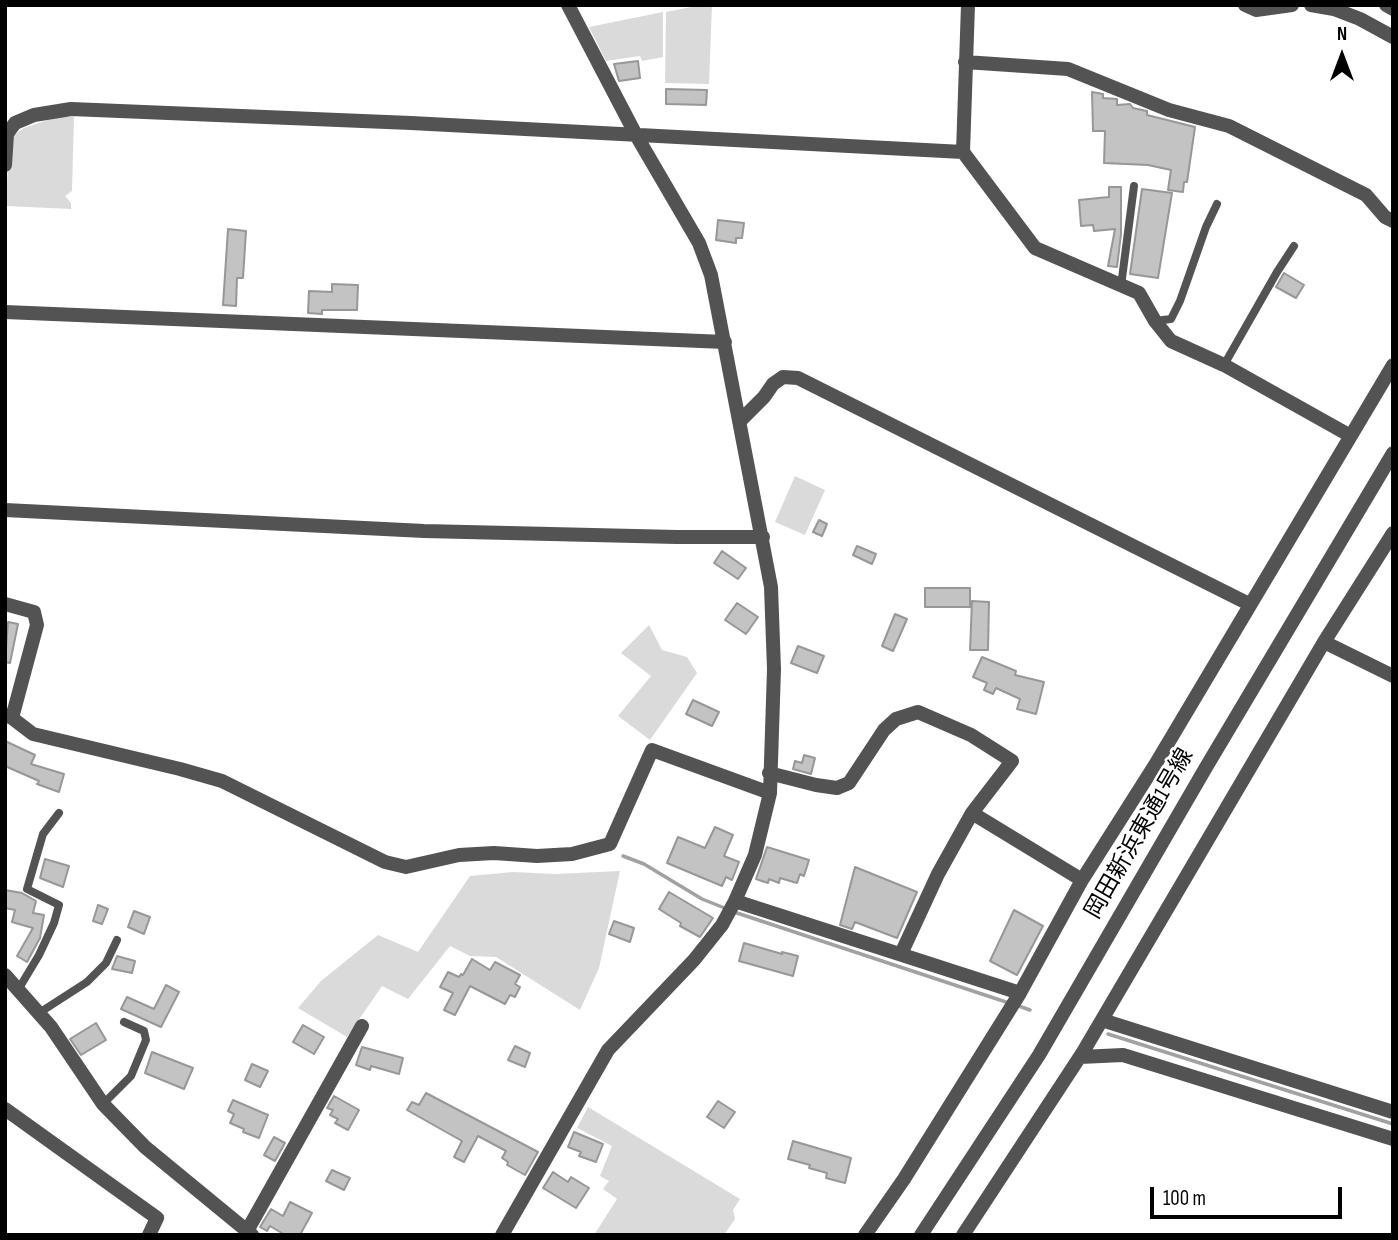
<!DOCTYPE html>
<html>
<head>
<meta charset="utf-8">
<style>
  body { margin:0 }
  #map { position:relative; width:1398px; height:1240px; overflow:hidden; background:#fff; font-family:"Sofia Sans Condensed",sans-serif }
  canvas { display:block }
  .frame { position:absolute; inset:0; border:7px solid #000; pointer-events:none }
  .north { position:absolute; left:1307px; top:21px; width:70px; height:70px; -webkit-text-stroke:5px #fff; paint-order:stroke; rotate:0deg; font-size:19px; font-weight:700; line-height:28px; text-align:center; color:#000 }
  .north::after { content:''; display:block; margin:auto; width:24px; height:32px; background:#000; clip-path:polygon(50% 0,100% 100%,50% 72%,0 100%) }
  .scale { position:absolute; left:1150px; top:1187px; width:192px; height:32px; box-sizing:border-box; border:4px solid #000; border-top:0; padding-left:9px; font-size:21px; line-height:24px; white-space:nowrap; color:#000; -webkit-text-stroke:5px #fff; paint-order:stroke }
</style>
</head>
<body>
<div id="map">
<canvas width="1398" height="1240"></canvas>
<div class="frame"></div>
<div class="north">N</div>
<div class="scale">100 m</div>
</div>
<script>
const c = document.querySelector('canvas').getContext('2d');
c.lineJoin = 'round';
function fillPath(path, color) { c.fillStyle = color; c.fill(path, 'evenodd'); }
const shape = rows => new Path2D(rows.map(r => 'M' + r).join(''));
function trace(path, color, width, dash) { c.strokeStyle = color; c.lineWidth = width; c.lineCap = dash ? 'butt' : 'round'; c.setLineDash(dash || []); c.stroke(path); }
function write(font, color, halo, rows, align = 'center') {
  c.font = font + ' "Sofia Sans Condensed","Noto Sans JP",sans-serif'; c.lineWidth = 5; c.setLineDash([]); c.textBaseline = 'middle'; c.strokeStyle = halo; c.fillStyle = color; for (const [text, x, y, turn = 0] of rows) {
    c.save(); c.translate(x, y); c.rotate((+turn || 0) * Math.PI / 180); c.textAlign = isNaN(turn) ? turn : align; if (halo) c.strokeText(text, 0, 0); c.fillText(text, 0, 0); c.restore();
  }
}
const green = shape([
  [702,5,712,5,709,84,665,83,666,12],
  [663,12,663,57,642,61,640,56,606,61,589,27],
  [57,117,74,117,72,191,65,196,71,203,71,209,6,206,9,142,12,137,24,128],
  [795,476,825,490,805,535,775,522],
  [649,625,662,650,687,657,697,673,650,740,618,716,651,676,621,653],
  [620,871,599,968,580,1010,496,957,470,956,450,946,408,999,382,986,347,1037,298,1008,321,981,378,935,418,952,470,876,513,872,555,874],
  [588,1107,740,1199,733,1210,735,1219,724,1235,594,1235,617,1199,603,1189,609,1181,600,1176,612,1146,577,1128]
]);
const stream = shape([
  [623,856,644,864,702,899,727,909],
  [734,912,1009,1003],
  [1016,1005,1030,1010],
  [1108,1034,1393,1124]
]);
const building = shape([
  [638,61,640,78,619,81,614,64,638,61],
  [666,89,707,90,706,105,666,104,666,89],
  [1092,92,1103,94,1103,98,1117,99,1117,105,1130,104,1133,108,1147,111,1147,115,1195,127,1187,182,1184,182,1183,192,1168,190,1171,170,1148,165,1104,163,1105,131,1093,131,1092,92],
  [1109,187,1121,187,1121,234,1117,267,1108,266,1115,229,1094,231,1093,225,1081,226,1079,200,1109,197,1109,187],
  [1142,189,1172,193,1158,278,1130,274,1142,189],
  [718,220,744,223,742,238,736,238,736,243,716,240,718,220],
  [228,229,246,231,243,278,237,278,236,306,223,305,228,229],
  [1284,273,1304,285,1296,298,1276,287,1284,273],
  [332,284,358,285,357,310,322,310,322,314,308,313,309,291,332,292,332,284],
  [819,520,827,524,822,536,813,532,819,520],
  [857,546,876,554,872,564,853,555,857,546],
  [722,551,746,568,738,579,714,563,722,551],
  [925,588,970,588,970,607,925,607,925,588],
  [972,601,989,602,988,650,970,650,972,601],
  [737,603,758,617,746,634,725,620,737,603],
  [895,614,907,619,893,651,882,646,895,614],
  [8,622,18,624,10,663,5,662,8,622],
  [798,646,824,656,817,673,791,663,798,646],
  [982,657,1016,671,1015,675,1044,682,1036,714,1017,709,1020,699,996,688,993,694,984,690,987,683,973,677,982,657],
  [693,700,719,712,712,726,686,714,693,700],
  [5,741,35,755,31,764,64,774,59,792,37,784,39,781,5,766,5,741],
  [804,755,815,758,811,774,793,769,795,761,802,763,804,755],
  [715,827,733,835,724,856,739,862,732,880,726,877,722,886,667,863,678,837,705,848,715,827],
  [767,847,809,860,804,876,800,874,797,883,780,878,779,883,769,879,768,883,756,879,767,847],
  [45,859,69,866,63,887,40,878,45,859],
  [855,867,917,892,897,938,855,922,852,929,840,925,855,867],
  [5,890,22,893,36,901,33,913,44,915,40,938,27,962,17,956,33,928,12,922,15,910,5,908,5,890],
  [669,892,713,918,700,937,680,926,681,923,659,909,669,892],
  [98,905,108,909,102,924,93,921,98,905],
  [1014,910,1043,926,1017,975,990,961,1014,910],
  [134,911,150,917,144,934,128,927,134,911],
  [614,921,634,928,630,942,609,934,614,921],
  [744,943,782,954,782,952,798,956,793,976,739,961,744,943],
  [117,956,135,961,132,973,112,969,117,956],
  [472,959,490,970,495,962,520,975,515,984,520,987,515,997,510,995,505,1004,470,986,455,1015,444,1010,453,993,440,987,448,972,459,977,461,974,463,975,472,959],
  [166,985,179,992,161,1027,121,1009,127,997,154,1009,166,985],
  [96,1023,106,1040,81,1055,70,1039,96,1023],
  [303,1025,324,1037,314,1054,293,1042,303,1025],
  [515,1046,530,1053,525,1067,508,1060,515,1046],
  [362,1047,403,1058,399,1074,371,1066,370,1070,356,1065,362,1047],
  [152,1052,193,1068,184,1089,145,1073,152,1052],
  [252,1064,268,1071,260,1087,245,1080,252,1064],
  [426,1093,538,1152,525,1175,507,1165,508,1162,502,1158,506,1151,478,1136,464,1162,454,1157,462,1141,407,1110,412,1102,419,1105,426,1093],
  [334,1096,359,1110,348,1130,335,1123,338,1119,330,1115,333,1110,327,1108,334,1096],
  [233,1100,268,1115,259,1138,243,1132,244,1129,230,1123,234,1114,228,1111,233,1100],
  [718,1101,735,1112,724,1128,707,1117,718,1101],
  [574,1132,603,1144,596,1162,579,1156,581,1152,568,1147,574,1132],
  [274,1137,285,1143,275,1161,264,1155,274,1137],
  [793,1141,851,1158,845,1183,826,1178,827,1173,809,1168,810,1165,788,1159,793,1141],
  [332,1170,350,1178,344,1190,326,1181,332,1170],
  [553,1172,568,1182,571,1177,589,1188,576,1208,543,1188,553,1172],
  [290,1202,312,1213,300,1235,285,1235,270,1226,267,1231,260,1227,271,1209,283,1216,290,1202]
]);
const service = shape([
  [1121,286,1134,186],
  [1155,321,1171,319,1180,301,1206,227,1217,204],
  [1224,365,1277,272,1294,246],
  [18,990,39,955,54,923,59,905,27,889,43,834,59,813],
  [39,1013,87,982,106,963,117,940],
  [103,1104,131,1076,146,1040,144,1031,124,1022]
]);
const minor = shape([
  [1245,5,1256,10,1292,5],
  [1311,5,1334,9,1360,19,1393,37],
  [965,62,1068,69,1169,110,1229,126,1366,195,1385,217,1393,221],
  [963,152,968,5],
  [5,165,7,134,15,123,34,115,71,109,411,123,963,152,1035,248,1139,293,1155,321,1171,341,1224,365,1349,435],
  [5,312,725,342],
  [740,421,764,397,773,384,783,377,798,378,1249,604],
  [5,510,424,531,677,537,763,537],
  [5,604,34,612,37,625,12,718,6,715],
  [1324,642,1393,676],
  [12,718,33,734,180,769,222,781,385,862,406,867,459,855,494,853,537,856,572,854,610,844,652,750,770,793],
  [769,773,816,785,837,788,849,783,884,730,896,719,918,712,971,735,1012,761,972,813,938,874,901,954],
  [972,813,1082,880],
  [735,901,1020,993],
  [5,975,51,1027,103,1104,145,1147,252,1235],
  [1102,1020,1393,1112],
  [1080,1057,1123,1055,1393,1139],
  [5,1109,157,1218,149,1235],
  [247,1231,362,1026],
  [502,1235,608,1050,694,960,722,925,735,901,755,855,770,793,774,669,771,587,711,275,699,243,636,135,568,5],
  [865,1235,904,1179,1020,993,1082,880,1155,765,1393,365],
  [963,1235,1083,1052,1324,642,1393,533]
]);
const tertiary = shape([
  [1386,5,1393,9],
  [921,1235,1039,1055,1205,769,1393,453]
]);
const streetNames = [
  ["岡田新浜東通1号線",1140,834,-60]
];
fillPath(green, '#dadada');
trace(stream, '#a1a1a1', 3.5);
fillPath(building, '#c3c3c3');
trace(building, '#979797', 2);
trace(service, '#535353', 8);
trace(minor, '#535353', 14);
trace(tertiary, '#535353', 14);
write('23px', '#000', '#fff', streetNames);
</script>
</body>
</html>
